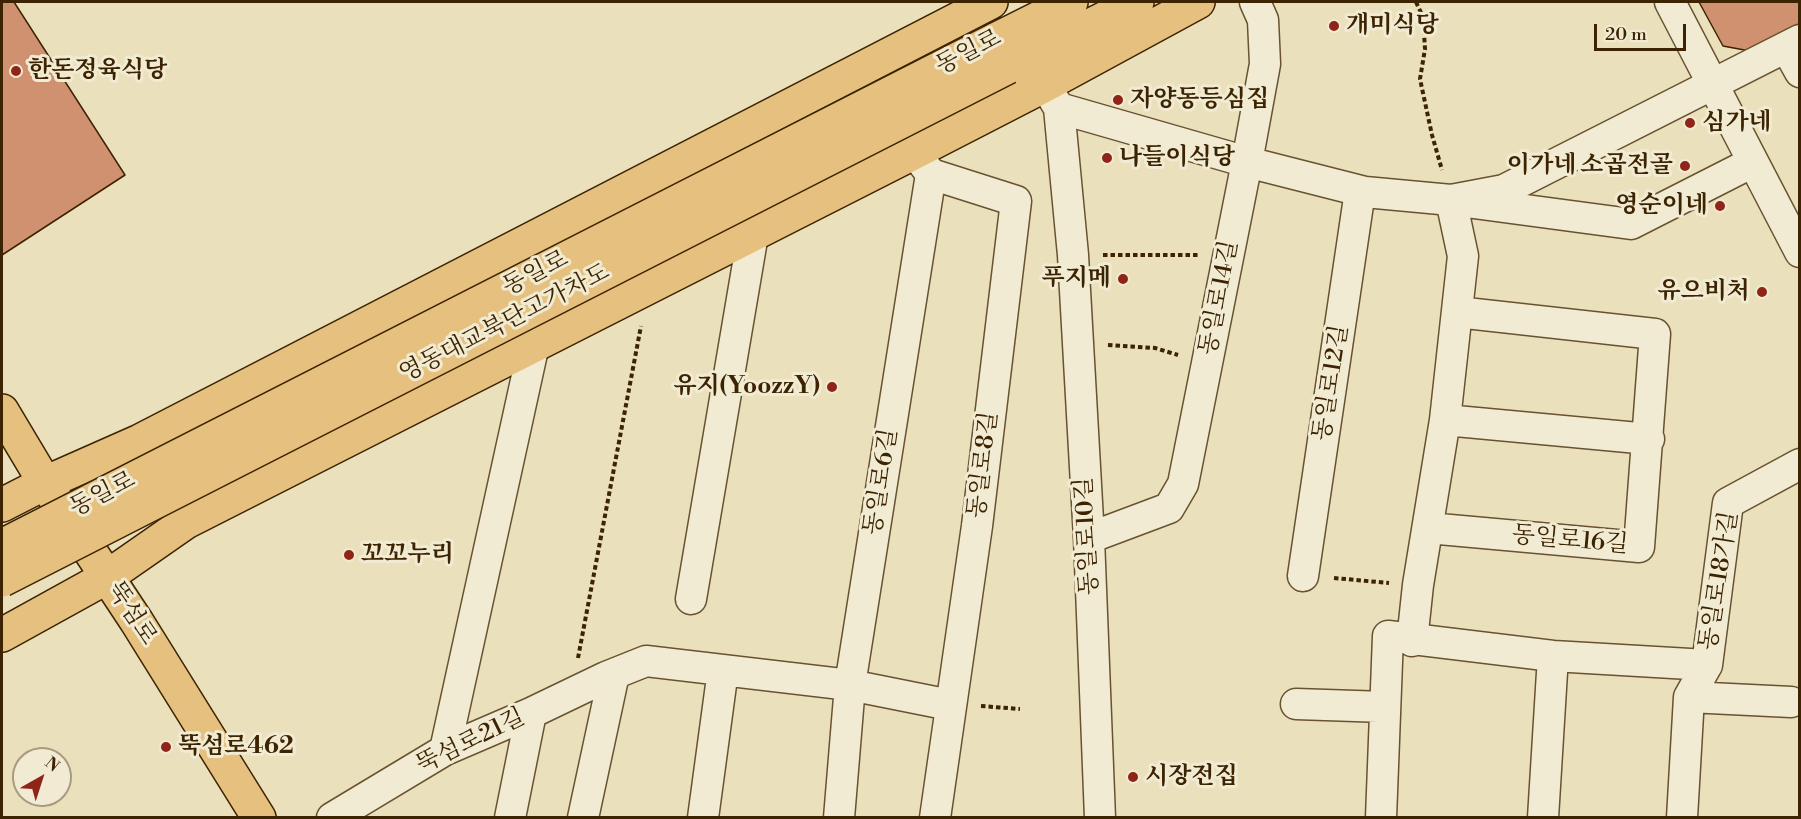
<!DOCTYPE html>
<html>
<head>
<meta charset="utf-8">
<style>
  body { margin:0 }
  #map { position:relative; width:1801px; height:819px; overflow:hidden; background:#eae0bc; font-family:"Libre Bodoni",serif }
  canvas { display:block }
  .frame { position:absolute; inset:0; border:3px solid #3c2301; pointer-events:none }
  .north { position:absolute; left:12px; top:747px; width:60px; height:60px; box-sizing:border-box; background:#f1ebd3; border:2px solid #a99b7f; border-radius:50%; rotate:39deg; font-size:16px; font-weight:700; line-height:24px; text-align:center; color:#3c2301 }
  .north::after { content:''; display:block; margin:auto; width:21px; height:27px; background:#8f2418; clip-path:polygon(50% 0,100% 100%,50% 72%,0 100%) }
  .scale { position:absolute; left:1594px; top:24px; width:92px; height:27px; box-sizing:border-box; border:3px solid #3c2301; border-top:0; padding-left:8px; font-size:18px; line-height:21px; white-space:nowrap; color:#3c2301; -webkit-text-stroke:4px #f1ebd3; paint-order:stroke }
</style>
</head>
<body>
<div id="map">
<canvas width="1801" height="819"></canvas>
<div class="frame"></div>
<div class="north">N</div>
<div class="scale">20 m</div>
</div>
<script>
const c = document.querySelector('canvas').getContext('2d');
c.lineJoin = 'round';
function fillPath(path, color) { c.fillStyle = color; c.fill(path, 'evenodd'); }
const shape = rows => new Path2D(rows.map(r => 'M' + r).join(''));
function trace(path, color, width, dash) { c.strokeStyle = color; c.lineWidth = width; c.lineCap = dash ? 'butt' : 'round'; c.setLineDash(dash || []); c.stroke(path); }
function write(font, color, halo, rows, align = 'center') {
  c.font = font + ' "Libre Bodoni","Noto Serif KR",serif'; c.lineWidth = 6; c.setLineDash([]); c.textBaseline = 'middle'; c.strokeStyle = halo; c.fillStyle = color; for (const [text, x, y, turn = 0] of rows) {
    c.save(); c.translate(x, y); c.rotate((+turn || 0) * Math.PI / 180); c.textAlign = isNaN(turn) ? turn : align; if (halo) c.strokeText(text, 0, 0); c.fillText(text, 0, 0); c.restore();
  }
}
const building = shape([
  [2,2,14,2,125,175,2,255,2,2],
  [1699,2,1800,2,1800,29,1755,52,1723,46,1699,2]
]);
const path = shape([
  [1416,2,1423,17,1425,49,1420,79,1432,135,1442,170],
  [1103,255,1198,255],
  [1108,345,1155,348,1178,355],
  [1334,578,1389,583],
  [578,658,641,326],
  [981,706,1020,709]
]);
const minor = shape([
  [1670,2,1800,252],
  [1786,47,1800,72],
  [1045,85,1059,108,1247,162,1365,192,1451,200,1504,190,1800,40],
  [1059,108,1073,255,1089,538,1100,818],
  [931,174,1016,201,977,526,935,818],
  [1445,420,1649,439],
  [1428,528,1639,547,1655,334,1457,312],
  [1089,538,1169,508,1183,484,1247,162,1265,64,1263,20,1255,2],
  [1303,576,1360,191],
  [691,599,753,234],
  [1412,641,1418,585,1445,420,1463,256,1451,200,1631,224,1753,162],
  [1689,697,1791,702],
  [1296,704,1385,707],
  [445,750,534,344],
  [332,818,445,750,531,713,606,677,646,661,850,685,950,705],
  [510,818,531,713],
  [583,818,614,674],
  [703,818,723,670],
  [839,818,850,685,931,174,918,157],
  [1381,818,1388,636,1553,656,1707,665],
  [1543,818,1553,656],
  [1682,818,1689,697,1707,665,1728,503,1800,464]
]);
const major = shape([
  [995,40,1071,2],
  [1008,67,1137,2],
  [2,411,45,483,137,622,259,818],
  [2,505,45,483,140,441,991,2],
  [2,635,107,577,186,522,915,152,1045,85,1198,2]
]);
const majorBridge = shape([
  [2,546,995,40],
  [2,580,1008,67]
]);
const markers = [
  [1334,26,6,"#8f2418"],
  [16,71,6,"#8f2418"],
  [1118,100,6,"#8f2418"],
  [1690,123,6,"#8f2418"],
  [1107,158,6,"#8f2418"],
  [1685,166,6,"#8f2418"],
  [1720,206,6,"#8f2418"],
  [1123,279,6,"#8f2418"],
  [1762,292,6,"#8f2418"],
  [832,387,6,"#8f2418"],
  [349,555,6,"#8f2418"],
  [166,747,6,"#8f2418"],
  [1133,777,6,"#8f2418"]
];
const poiNames = [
  ["개미식당",1346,26],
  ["한돈정육식당",28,71],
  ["자양동등심집",1130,100],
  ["심가네",1702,123],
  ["나들이식당",1119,158],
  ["이가네 소곱전골",1673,166,"right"],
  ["영순이네",1708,206,"right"],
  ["푸지메",1111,279,"right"],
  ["유으비처",1750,292,"right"],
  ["유지(YoozzY)",820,387,"right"],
  ["꼬꼬누리",361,555],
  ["뚝섬로462",178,747],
  ["시장전집",1145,777]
];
const streetNames = [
  ["동일로",969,53,-27],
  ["동일로",536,274,-27],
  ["동일로14길",1220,298,-79],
  ["영동대교북단고가차도",505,324,-27],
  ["동일로12길",1332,383,-81],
  ["동일로8길",984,465,-83],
  ["동일로6길",882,482,-81],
  ["동일로",103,495,-27],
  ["동일로10길",1088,536,-93],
  ["동일로16길",1570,541,5],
  ["동일로18가길",1720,581,-81],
  ["뚝섬로",131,614,57],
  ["뚝섬로21길",471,742,-26]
];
fillPath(building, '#d09170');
trace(building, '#3c2301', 1.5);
trace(minor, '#685230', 33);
trace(major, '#3c2301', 36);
trace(path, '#3c2301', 4, [4.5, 3]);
trace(minor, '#f1ebd3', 30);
trace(major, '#e5c07e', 33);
trace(majorBridge, '#3c2301', 36, []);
trace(majorBridge, '#e5c07e', 33);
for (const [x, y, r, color] of markers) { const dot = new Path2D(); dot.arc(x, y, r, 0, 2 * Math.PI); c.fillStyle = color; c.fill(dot); trace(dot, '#f1ebd3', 2); }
write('bold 24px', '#3c2301', '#f1ebd3', poiNames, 'left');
write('24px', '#3c2301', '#f1ebd3', streetNames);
</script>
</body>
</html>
